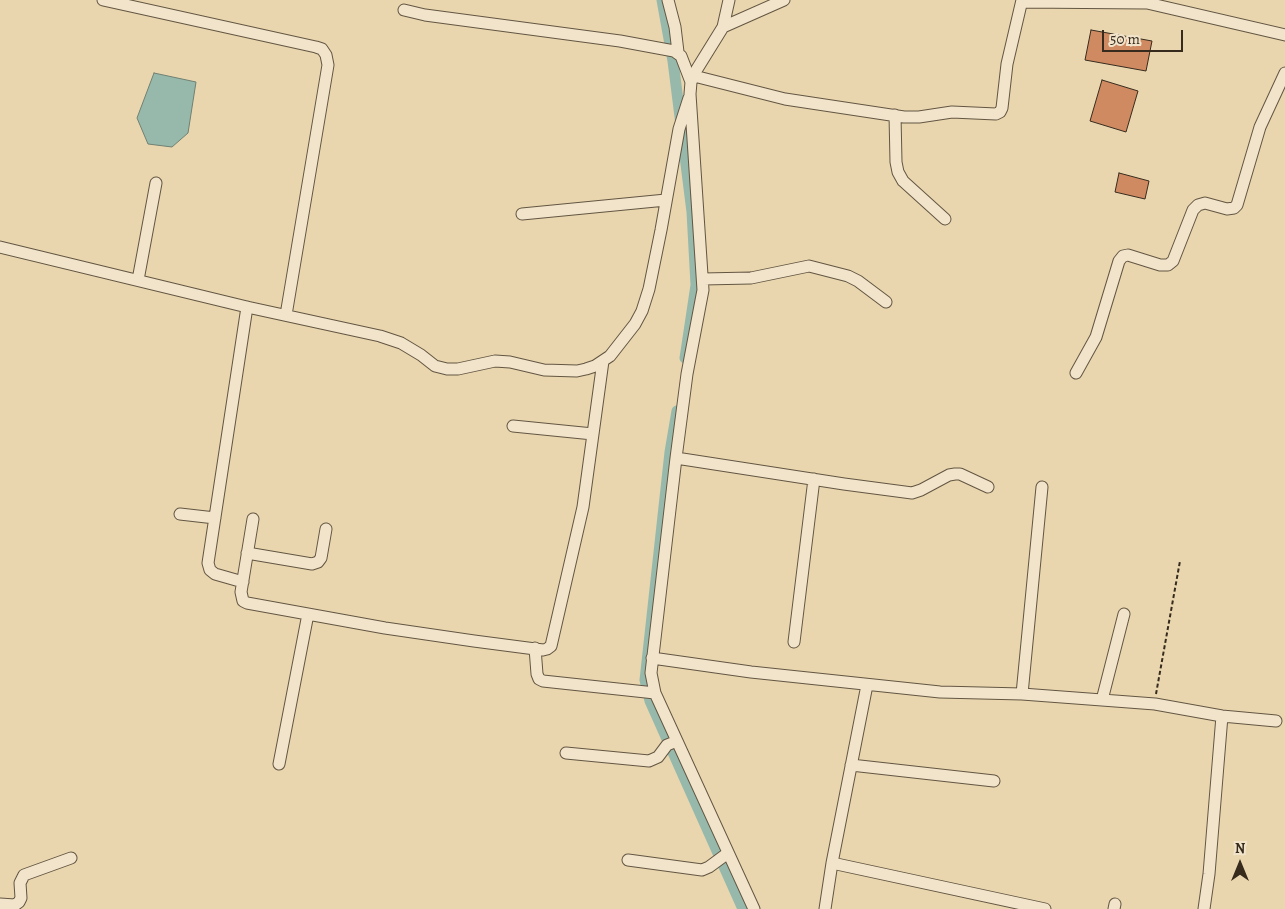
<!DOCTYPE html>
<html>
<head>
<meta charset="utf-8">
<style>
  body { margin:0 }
  #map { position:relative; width:1285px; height:909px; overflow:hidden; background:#e9d6af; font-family:Alegreya,serif }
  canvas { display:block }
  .north { position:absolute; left:1215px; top:839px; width:50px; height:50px; -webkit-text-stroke:4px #f1e4cb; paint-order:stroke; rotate:0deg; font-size:14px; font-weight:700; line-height:20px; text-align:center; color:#362b1d }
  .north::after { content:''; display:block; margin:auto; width:18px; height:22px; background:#362b1d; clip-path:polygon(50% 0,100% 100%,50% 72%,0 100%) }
  .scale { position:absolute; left:1102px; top:30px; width:81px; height:22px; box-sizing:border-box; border:2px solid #362b1d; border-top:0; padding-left:6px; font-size:15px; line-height:18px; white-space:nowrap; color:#362b1d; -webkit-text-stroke:4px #f1e4cb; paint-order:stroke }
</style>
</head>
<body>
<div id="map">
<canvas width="1285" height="909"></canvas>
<div class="north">N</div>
<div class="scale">50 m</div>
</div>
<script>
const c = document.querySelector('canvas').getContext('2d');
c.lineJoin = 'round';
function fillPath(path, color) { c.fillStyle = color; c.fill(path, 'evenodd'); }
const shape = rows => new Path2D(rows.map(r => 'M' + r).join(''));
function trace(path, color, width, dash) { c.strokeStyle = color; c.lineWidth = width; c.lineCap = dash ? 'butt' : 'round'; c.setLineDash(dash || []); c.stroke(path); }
const water = shape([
  [154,73,196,82,188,133,172,147,148,144,137,118,154,73]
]);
const canal = shape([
  [662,0,673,61,692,212,696,285,685,358],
  [677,411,670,452,645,680,650,701,743,909]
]);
const building = shape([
  [1091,30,1152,41,1146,71,1085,60,1091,30],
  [1102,80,1138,91,1126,132,1090,121,1102,80],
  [1119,173,1149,181,1145,199,1115,192,1119,173]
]);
const path = shape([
  [1156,694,1180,561]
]);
const minor = shape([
  [103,0,316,47,322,49,326,55,328,65,286,315],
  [668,0,675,27,678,52],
  [729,0,723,27,697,69,691,82,690,94,703,290,687,374,676,458,651,673,655,693,754,909],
  [1022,2,1147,3,1285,35],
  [404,10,425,15,620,41,674,51,681,56,691,82],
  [723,27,784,0],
  [694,76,785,99,904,117,919,117,952,112,996,114,1000,112,1002,108,1007,64,1022,0],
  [895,115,896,162,898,172,903,181,945,219],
  [522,214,666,200],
  [0,247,247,307,380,336,401,343,421,355,435,366,447,369,458,369,495,361,510,362,544,370,577,371,586,369,595,366,610,356,635,324,642,311,649,289,661,230,679,129,689,98],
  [703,279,751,278,809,266,848,276,858,281,886,302],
  [138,280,156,183],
  [1076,373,1096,337,1119,261,1123,256,1128,255,1160,265,1168,265,1173,261,1193,210,1198,205,1205,203,1227,209,1234,208,1237,205,1260,127,1285,73],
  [513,426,593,434],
  [676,458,844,484,912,493,921,490,949,475,955,474,960,474,988,487],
  [180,514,215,518],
  [253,519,241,592,243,601,247,603,385,628,474,641,543,650,547,649,551,646,583,507,603,361],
  [247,553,312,564,318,562,321,558,326,529],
  [243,582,215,574,210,570,208,563,247,307],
  [794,642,814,479],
  [535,648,537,674,539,679,543,681,655,693],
  [652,658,751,672,940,692,1022,694,1102,700,1155,704,1222,716,1276,721],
  [1022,694,1042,487],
  [1102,700,1124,614],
  [566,753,649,761,658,757,667,745,677,741],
  [279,764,308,614],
  [851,765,994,781],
  [628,860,702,870,709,867,728,853],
  [832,863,1045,909],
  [0,904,15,905,19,902,21,898,20,883,24,875,71,858],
  [825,909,832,863,867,685],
  [1114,909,1115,904],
  [1204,909,1209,874,1222,716]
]);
fillPath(water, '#97b9ab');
trace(water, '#708072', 1);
trace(canal, '#97b9ab', 11);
fillPath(building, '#d08a62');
trace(building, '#362b1d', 1);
trace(minor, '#635642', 13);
trace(path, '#362b1d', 2, [4, 2.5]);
trace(minor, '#f1e4cb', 11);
</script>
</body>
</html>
